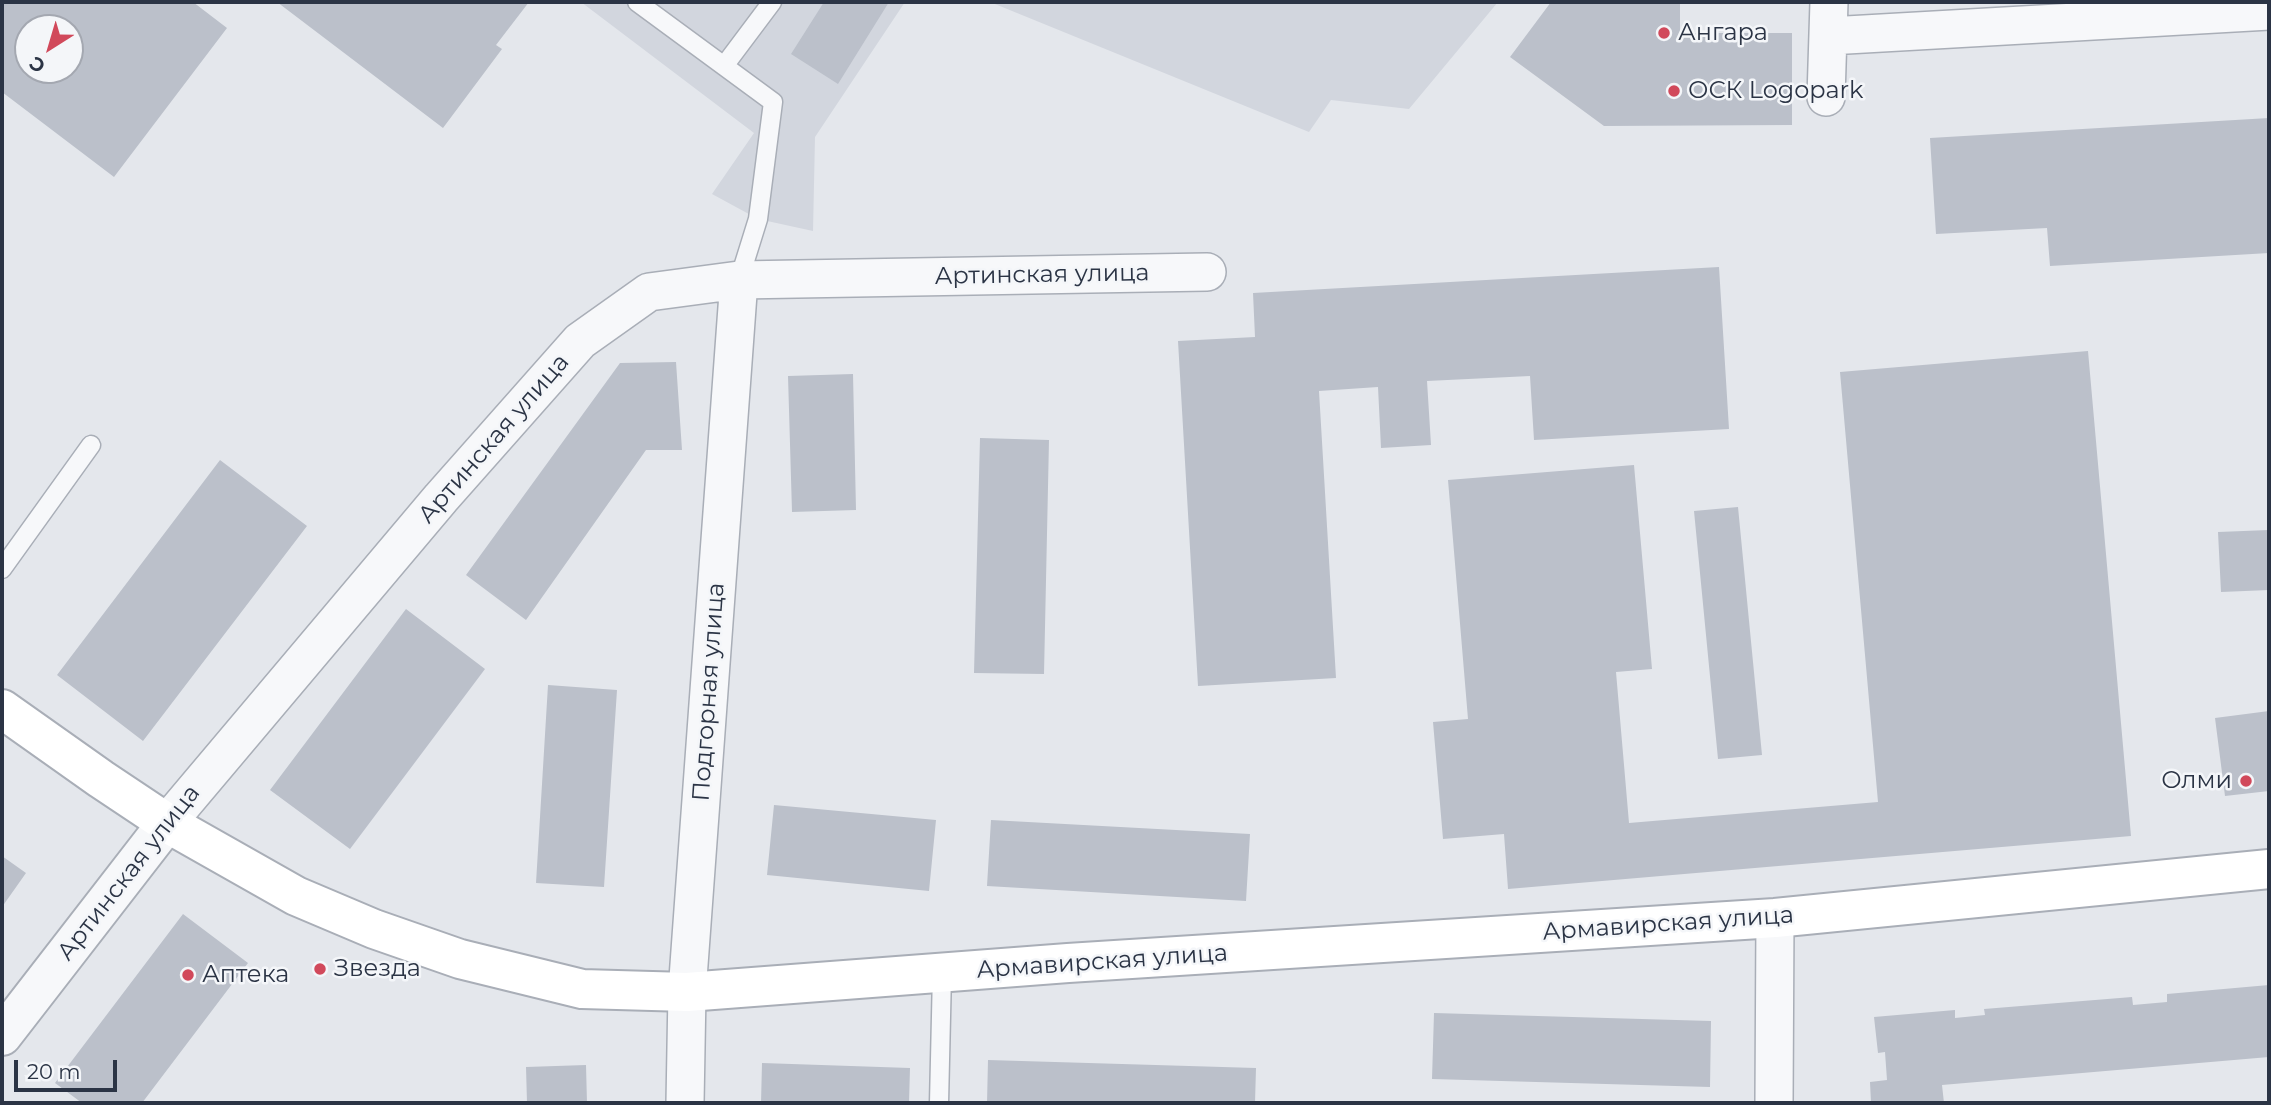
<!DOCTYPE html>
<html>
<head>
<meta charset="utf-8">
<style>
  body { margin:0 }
  #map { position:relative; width:2271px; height:1105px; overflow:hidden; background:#e4e7ec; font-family:Montserrat,sans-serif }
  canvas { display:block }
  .frame { position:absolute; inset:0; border:4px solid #2b3445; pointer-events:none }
  .north { position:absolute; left:14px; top:14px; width:70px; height:70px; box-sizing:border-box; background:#f4f6f9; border:2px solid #a4a8b1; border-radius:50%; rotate:217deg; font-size:19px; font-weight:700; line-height:28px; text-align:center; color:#2b3445 }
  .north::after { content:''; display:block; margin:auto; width:24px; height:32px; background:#d1495b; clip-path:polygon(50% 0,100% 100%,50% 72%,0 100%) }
  .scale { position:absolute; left:14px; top:1060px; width:103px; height:32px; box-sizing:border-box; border:4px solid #2b3445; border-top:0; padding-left:9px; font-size:21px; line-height:24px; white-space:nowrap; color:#2b3445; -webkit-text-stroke:5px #f4f6f9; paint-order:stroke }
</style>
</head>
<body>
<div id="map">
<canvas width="2271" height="1105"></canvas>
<div class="frame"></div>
<div class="north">С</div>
<div class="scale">20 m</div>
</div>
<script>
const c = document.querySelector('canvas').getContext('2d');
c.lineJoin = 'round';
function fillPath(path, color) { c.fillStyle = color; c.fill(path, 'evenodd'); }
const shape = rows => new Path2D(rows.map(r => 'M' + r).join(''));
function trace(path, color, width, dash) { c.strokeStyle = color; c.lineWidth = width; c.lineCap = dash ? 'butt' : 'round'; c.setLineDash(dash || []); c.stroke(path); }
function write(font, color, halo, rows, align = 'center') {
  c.font = font + ' Montserrat,sans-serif'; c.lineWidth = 5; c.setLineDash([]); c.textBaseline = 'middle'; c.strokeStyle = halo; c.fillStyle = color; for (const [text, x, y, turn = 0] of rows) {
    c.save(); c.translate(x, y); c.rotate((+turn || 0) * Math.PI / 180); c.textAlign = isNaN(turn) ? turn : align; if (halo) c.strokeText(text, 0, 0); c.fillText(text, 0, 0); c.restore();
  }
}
const built = shape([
  [581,2,905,2,815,137,813,231,758,219,712,194,754,133],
  [990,2,1498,2,1409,109,1331,100,1309,132]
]);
const building = shape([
  [2,2,193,2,227,28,114,177,2,92],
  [28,28,70,28,70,70,28,70],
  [277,2,529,2,496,45,502,49,443,128],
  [824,2,889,2,838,84,791,54],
  [1551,2,1680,2,1680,33,1792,33,1792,125,1604,126,1510,57],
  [2269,118,2269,253,2050,266,2047,228,1936,234,1930,138],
  [1719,267,1729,429,1534,440,1530,376,1427,381,1431,445,1381,448,1378,387,1319,391,1336,678,1198,686,1178,341,1255,337,1253,293],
  [2088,351,2131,836,1508,889,1504,834,1443,839,1433,722,1468,719,1448,480,1634,465,1652,669,1616,672,1629,823,1878,802,1840,372],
  [676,362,682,450,646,450,526,620,466,575,620,363],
  [853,374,856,510,792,512,788,376],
  [980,438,1049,440,1044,674,974,673],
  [220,460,307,526,143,741,57,675],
  [1738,507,1762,755,1718,759,1694,511],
  [2269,530,2269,590,2221,592,2218,532],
  [406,609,485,669,350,849,270,790],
  [548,685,617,690,604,887,536,883],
  [2269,711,2269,791,2225,796,2215,718],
  [774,805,936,820,929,891,767,875],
  [991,820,1250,834,1246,901,987,886],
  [2,856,26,873,2,907],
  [183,914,248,963,142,1103,82,1103,55,1083],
  [2269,985,2269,1057,1942,1085,1944,1103,1871,1103,1870,1082,1887,1080,1885,1052,1878,1053,1874,1017,1955,1010,1955,1018,1985,1015,1984,1009,2132,997,2133,1005,2167,1002,2167,994],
  [1434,1013,1711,1021,1710,1087,1432,1079],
  [988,1060,1256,1068,1255,1103,987,1103],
  [762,1063,910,1068,909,1103,761,1103],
  [586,1065,587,1103,527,1103,526,1067]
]);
const service = shape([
  [637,2,773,102,758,219,739,280],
  [724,66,772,2],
  [2,569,91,445],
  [939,1103,942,973]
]);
const minor = shape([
  [1829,36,2269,11],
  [1826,97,1829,2],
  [167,823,441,498,580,341,649,292,739,280,1207,272],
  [685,1103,687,992,739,280],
  [1774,1103,1775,918]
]);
const tertiary = shape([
  [2,1036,167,823]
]);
const secondary = shape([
  [2,709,101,779,167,823,296,896,374,929,460,959,582,989,687,992,1068,963,1775,918,2269,869]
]);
const markers = [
  [1664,33,7,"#d1495b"],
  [1674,91,7,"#d1495b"],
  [2246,781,7,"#d1495b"],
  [320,969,7,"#d1495b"],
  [188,975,7,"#d1495b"]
];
const poiNames = [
  ["Ангара",1678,33],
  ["ОСК Logopark",1688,91],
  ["Олми",2232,781,"right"],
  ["Звезда",334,969],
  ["Аптека",202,975]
];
const streetNames = [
  ["Артинская улица",1042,275,-1],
  ["Артинская улица",494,439,-49],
  ["Подгорная улица",709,692,-86],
  ["Артинская улица",129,873,-52],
  ["Армавирская улица",1668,924,-4],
  ["Армавирская улица",1102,962,-4]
];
fillPath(built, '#d2d6de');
fillPath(building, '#bbc0ca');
trace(service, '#a9aeb7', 21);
trace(minor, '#a9aeb7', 40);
trace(tertiary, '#a9aeb7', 42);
trace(secondary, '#a9aeb7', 42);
trace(service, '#f7f8fa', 18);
trace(minor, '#f7f8fa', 37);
trace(tertiary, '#f7f8fa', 38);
trace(secondary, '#fff', 38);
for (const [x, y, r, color] of markers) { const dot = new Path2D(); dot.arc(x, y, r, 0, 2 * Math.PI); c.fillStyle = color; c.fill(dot); trace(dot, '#f4f6f9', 2.5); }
write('24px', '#2b3445', '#f4f6f9', poiNames, 'left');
write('24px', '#2b3445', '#f4f6f9', streetNames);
</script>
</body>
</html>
